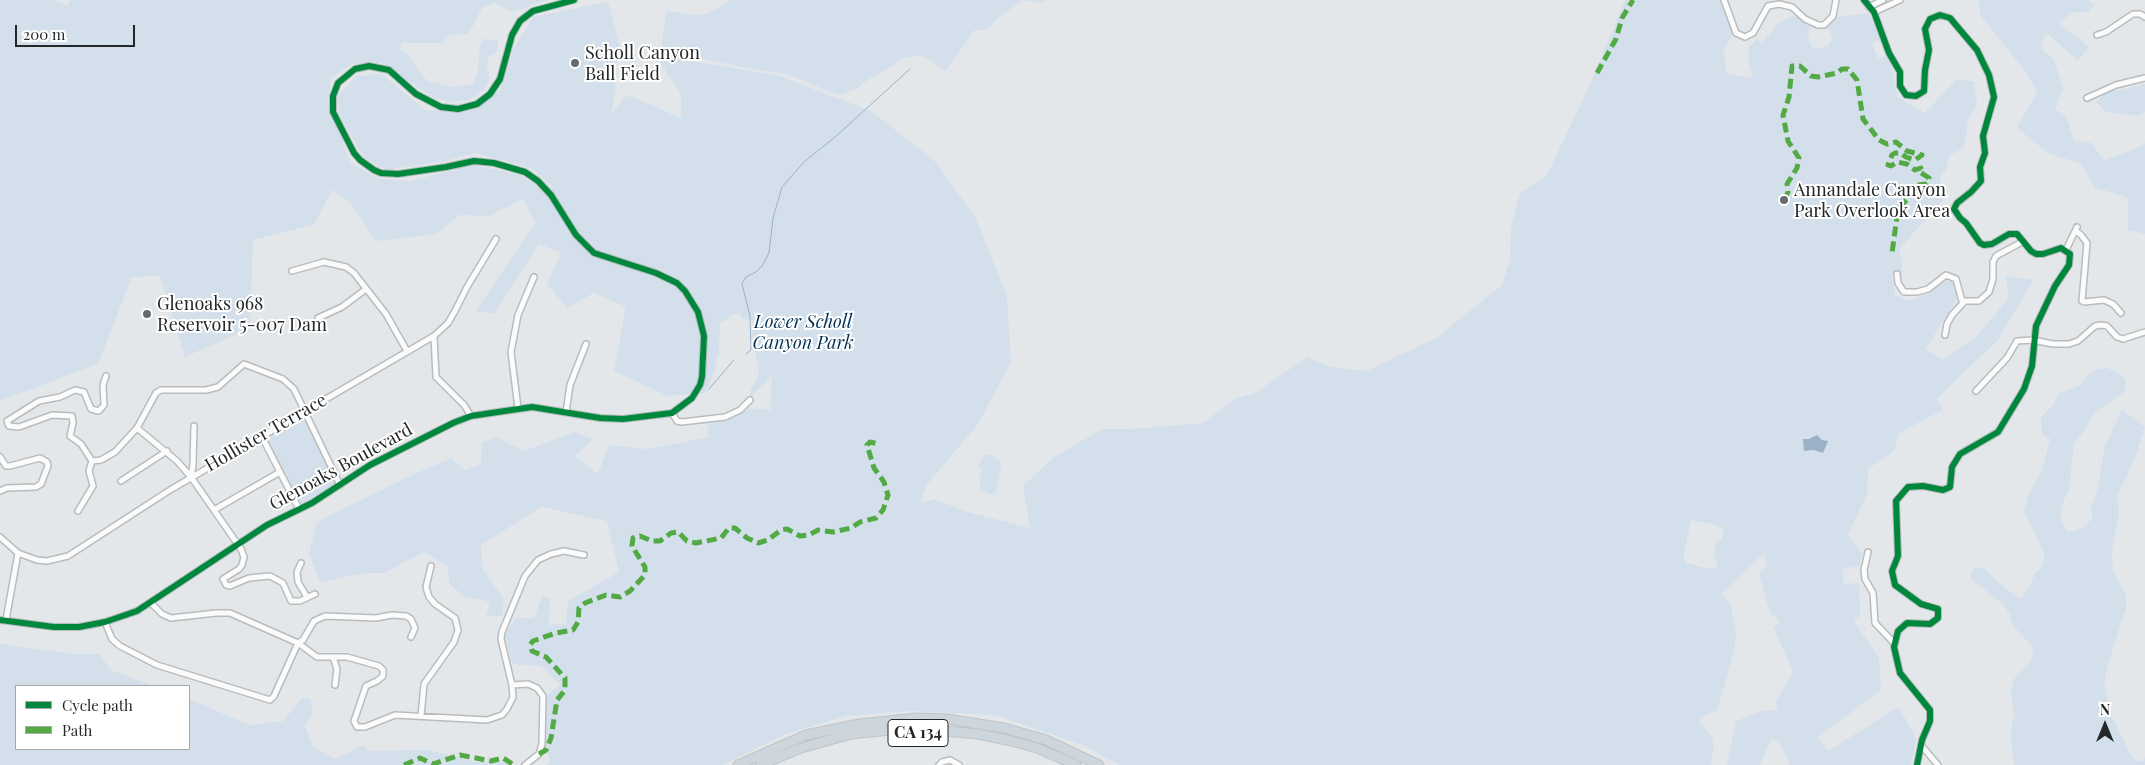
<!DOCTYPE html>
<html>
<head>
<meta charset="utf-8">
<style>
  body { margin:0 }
  #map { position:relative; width:2145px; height:765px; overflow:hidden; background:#e4e7e9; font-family:"Playfair Display",serif }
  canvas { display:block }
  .legend { position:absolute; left:15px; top:685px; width:175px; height:65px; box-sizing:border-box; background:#fff; border:1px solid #a7a9a9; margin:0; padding:6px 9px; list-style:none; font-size:15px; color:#242729 }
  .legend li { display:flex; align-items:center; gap:10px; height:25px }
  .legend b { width:25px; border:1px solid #a7a9a9 }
  .north { position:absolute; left:2080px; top:700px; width:50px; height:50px; -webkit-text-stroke:4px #fff; paint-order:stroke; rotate:0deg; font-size:14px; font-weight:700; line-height:20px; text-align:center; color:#242729 }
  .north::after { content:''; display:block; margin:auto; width:18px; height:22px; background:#242729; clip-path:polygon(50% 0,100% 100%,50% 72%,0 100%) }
  .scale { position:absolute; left:15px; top:25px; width:120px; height:22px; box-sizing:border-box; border:2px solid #242729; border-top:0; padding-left:6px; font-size:15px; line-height:18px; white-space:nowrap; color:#242729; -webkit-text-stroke:4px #fff; paint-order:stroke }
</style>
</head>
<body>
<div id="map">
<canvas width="2145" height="765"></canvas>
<ul class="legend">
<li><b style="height:6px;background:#00873e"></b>Cycle path</li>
<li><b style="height:6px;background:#53aa44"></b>Path</li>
</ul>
<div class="north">N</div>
<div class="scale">200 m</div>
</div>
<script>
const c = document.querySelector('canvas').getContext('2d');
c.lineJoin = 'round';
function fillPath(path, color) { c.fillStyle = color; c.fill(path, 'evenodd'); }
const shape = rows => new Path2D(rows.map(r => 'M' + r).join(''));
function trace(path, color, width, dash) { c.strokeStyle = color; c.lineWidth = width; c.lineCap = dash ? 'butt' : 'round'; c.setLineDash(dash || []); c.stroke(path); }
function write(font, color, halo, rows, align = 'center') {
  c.font = font + ' "Playfair Display",serif'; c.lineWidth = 4; c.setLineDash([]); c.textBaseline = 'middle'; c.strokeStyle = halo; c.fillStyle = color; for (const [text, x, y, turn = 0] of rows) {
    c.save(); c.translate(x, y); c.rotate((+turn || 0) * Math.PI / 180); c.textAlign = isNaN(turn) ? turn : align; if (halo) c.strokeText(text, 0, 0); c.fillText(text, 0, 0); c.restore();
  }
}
const green = shape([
  [0,0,54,0,67,6,70,0,547,0,512,12,495,3,482,8,473,26,467,34,450,35,441,43,402,43,400,50,408,55,427,81,452,87,473,84,478,70,480,45,483,39,498,40,497,52,488,57,487,66,490,78,485,88,469,100,451,102,434,98,380,63,352,64,331,78,328,104,351,163,380,179,410,181,474,165,521,175,543,191,553,188,532,168,475,153,445,161,387,170,364,158,341,118,336,98,356,76,382,74,425,110,464,112,500,90,514,48,533,17,608,2,623,57,610,68,616,87,612,114,624,96,633,97,681,118,681,94,655,55,777,75,871,111,933,159,975,217,1007,296,1011,362,978,424,926,486,920,504,934,499,971,513,1030,528,1023,486,1054,457,1102,429,1131,429,1202,423,1237,398,1255,393,1307,357,1331,367,1366,371,1436,338,1502,285,1510,260,1511,228,1520,193,1547,175,1587,91,1625,0,1729,0,1722,2,1733,35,1723,51,1727,74,1753,78,1748,59,1749,46,1757,39,1761,43,1773,31,1773,26,1795,15,1810,27,1808,39,1813,48,1827,47,1833,39,1828,27,1838,17,1868,13,1881,39,1872,44,1878,59,1887,56,1892,67,1898,97,1925,113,1956,80,1974,81,1977,104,1968,121,1964,148,1950,155,1946,169,1940,178,1943,200,1900,248,1903,273,1892,276,1895,295,1909,301,1927,294,1944,281,1953,282,1957,299,1925,350,1943,359,1974,339,2009,298,2006,276,2033,280,1998,340,1936,399,1943,410,1899,433,1894,451,1868,469,1867,494,1848,535,1862,553,1860,566,1842,569,1844,584,1859,583,1860,616,1854,621,1879,658,1881,690,1817,738,1828,751,1899,707,1916,738,1911,765,1790,765,1779,741,1771,739,1760,765,1727,765,1736,721,1762,711,1778,710,1776,701,1793,672,1773,626,1779,624,1776,615,1771,616,1759,574,1767,566,1764,553,1722,594,1730,602,1736,630,1735,647,1717,711,1701,717,1699,721,1712,737,1714,746,1711,765,1119,765,1085,746,995,715,910,711,846,716,786,734,722,765,547,765,550,759,545,745,547,695,560,685,541,666,512,664,505,634,516,618,534,618,542,596,550,598,549,625,566,624,568,601,619,572,607,521,541,507,481,545,483,569,504,599,502,616,486,616,490,602,464,596,450,585,447,566,424,552,384,573,365,573,320,582,309,554,317,522,406,478,451,458,465,470,481,464,482,442,496,437,524,451,574,432,594,439,574,456,598,474,609,445,648,449,709,437,707,425,731,418,749,408,770,410,772,375,751,397,750,392,759,373,752,331,753,320,743,319,739,313,729,316,727,320,720,322,719,353,715,362,717,363,716,369,705,393,668,396,614,371,626,307,594,293,567,308,547,284,561,253,539,244,494,314,476,311,535,223,523,199,489,216,460,215,436,234,376,241,350,202,332,190,314,225,253,240,250,328,185,357,160,276,132,277,98,364,0,401],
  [1691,520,1717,525,1718,527,1723,528,1722,540,1717,540,1713,557,1717,562,1716,568,1710,569,1687,563,1683,557],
  [731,0,1046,0,1041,3,1023,0,996,19,989,28,984,30,975,30,945,71,930,60,921,56,901,58,894,65,863,83,857,89,838,95,787,74,746,68,661,50,666,12,669,11,691,15,707,14],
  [1978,0,2088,0,2094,5,2089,11,2072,13,2059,23,2089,47,2078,61,2048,34,2044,36,2041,48,2054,60,2063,89,2055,109,2066,116,2074,140,2091,143,2104,160,2137,148,2145,143,2145,234,2128,230,2128,198,2094,187,2081,164,2048,153,2017,128,2037,92,2025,71,1981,16],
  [2145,84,2145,112,2139,116,2106,112,2096,102,2106,93],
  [2108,368,2124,377,2126,382,2125,391,2094,414,2084,431,2074,443,2069,489,2064,500,2060,515,2066,531,2074,531,2085,526,2092,518,2091,507,2098,487,2105,445,2122,410,2145,427,2134,461,2117,496,2119,512,2112,552,2113,569,2118,582,2126,593,2126,608,2109,661,2104,682,2111,714,2119,731,2131,755,2137,761,2143,761,2145,757,2145,765,2014,765,2011,740,2012,721,2014,717,2011,690,2014,679,2029,664,2033,655,2032,646,2013,626,2009,613,2002,603,1978,585,1971,578,1970,574,1973,569,1977,567,1985,569,2006,589,2020,599,2029,588,2034,575,2043,565,2044,553,2024,511,2029,492,2042,471,2050,439,2042,434,2041,417,2054,404,2058,394,2079,386,2087,376,2097,369],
  [305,411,340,485,299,509,262,437],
  [990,454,999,460,1001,467,996,493,993,495,981,490,979,474,982,473,982,470,978,468,982,457],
  [0,644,74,654,99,654,111,670,155,686,16,686,16,749,189,749,189,699,249,725,283,721,302,698,310,699,313,712,305,727,313,746,335,759,363,745,369,751,429,750,476,762,503,761,510,765,0,765]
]);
const water = shape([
  [1817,435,1822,440,1828,441,1823,453,1814,450,1804,451,1803,439,1809,439]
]);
const stream = shape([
  [746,354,751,350,750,316,742,284,746,277,756,272,762,266,769,253,773,218,782,187,805,161,835,137,910,69],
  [709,389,734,360]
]);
const minor = shape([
  [1724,0,1736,33,1745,37,1753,33,1768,6,1779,4,1792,7,1805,19,1818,25,1824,25,1833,16,1836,0],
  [1864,0,1874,12,1889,53,1900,72,1900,86,1906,95,1916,96,1924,91,1925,70,1929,50,1925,29,1930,19,1940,15,1950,18,1977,50,1989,75,1994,97,1983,136,1985,153,1980,167,1981,181,1971,192,1957,203,1954,209,1960,218,1966,223,1980,243,1984,245,1992,244,2009,234,2017,234,2031,251,2036,254,2043,254,2061,248,2070,254,2069,265,2055,286,2036,326,2032,366,2024,389,1998,432,1960,454,1952,467,1950,487,1943,490,1923,486,1908,487,1896,501,1898,556,1892,571,1895,585,1921,604,1938,609,1938,618,1930,624,1907,623,1898,631,1894,647,1900,673,1930,710,1930,721,1922,740,1917,765],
  [1869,7,1883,0],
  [1874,12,1900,0],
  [2097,35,2106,32,2133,14,2140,14,2145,17],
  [2087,98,2116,85,2145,78],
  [2076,231,2081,235,2087,243,2082,301,2084,302,2104,300,2113,304,2121,313],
  [2066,250,2077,227],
  [292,271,324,262,346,267,354,273,386,314,407,351],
  [1897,274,1898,283,1904,292,1917,292,1928,289,1946,275,1956,279,1962,301,1979,301,1989,292,1993,279,1993,262,1996,256,2022,242],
  [318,318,342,307,366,289],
  [1945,335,1947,324,1952,315,1964,302],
  [434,336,436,377,464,405,471,416],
  [1976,391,2007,358,2017,341,2033,340,2053,344,2069,344,2078,341,2095,326,2101,325,2107,326,2117,337,2123,339,2145,332],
  [518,408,511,352,518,315,534,277],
  [566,412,570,385,586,344],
  [672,413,677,421,682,422,725,417,740,410,750,400],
  [137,428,177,461,191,477,241,549,244,557,242,565,239,569,223,579,226,585,230,586,249,578,270,576,283,583,291,601,300,601,315,594],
  [262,437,299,509],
  [0,457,6,466,10,466,40,458,47,462,48,466,41,484,36,487,7,488,0,491],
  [92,461,101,460,115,452,137,428,156,393,161,390,206,390,218,387,244,364,283,379,294,389,340,485],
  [92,461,81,444,70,436,73,423,72,416,52,415,19,427,9,426,7,421,39,401,60,397,75,390,84,392,91,409,99,411,104,405,103,385,106,376],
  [191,477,193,465,194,426],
  [121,481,167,451],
  [214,510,280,472],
  [78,511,93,486,89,471,92,461],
  [0,537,18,553,37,560,47,561,68,556,170,490,434,336,448,323,455,311,467,287,496,239],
  [1868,552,1864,570,1865,579,1873,593,1875,623,1895,644],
  [301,563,297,572,298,582,307,597],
  [151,603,162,614,171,618,216,613,230,613,298,643,317,657,347,657,379,666,383,670,383,676,377,681,366,686,354,721,357,727,365,727,395,715,487,720,502,715,507,709,513,697,512,685,501,639,502,632,525,576,538,560,551,554,564,551,584,555],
  [6,620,18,553],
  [105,622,112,639,120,646,157,665,270,700,274,696,298,643,303,640,314,621,325,616,376,618,392,615,406,616,411,619,415,628,411,637],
  [333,657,337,669,335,685],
  [512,685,528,684,537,688,543,696,542,744,539,754,525,765],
  [421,716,424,684,454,642,458,630,455,618,435,604,429,597,426,587,431,566],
  [1921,745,1938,765],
  [939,765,942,762,950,760,959,765]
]);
const tertiary = shape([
  [0,620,54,627,79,627,105,622,137,611,267,525,312,503,370,465,453,423,471,416,532,407,600,418,623,419,672,413,692,398,700,385,702,377,704,336,698,312,685,291,677,283,656,273,594,253,576,235,551,195,538,181,525,172,494,163,474,161,446,167,398,174,381,173,374,170,360,160,354,153,333,112,333,96,338,83,355,69,369,66,389,70,416,94,441,107,458,109,477,104,490,94,500,79,512,35,520,21,533,11,574,0]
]);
const motorway = shape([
  [738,765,806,735,859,724,917,718,947,719,1004,728,1046,740,1099,765],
  [760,765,801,748,851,734,899,729,922,729,978,734,1012,741,1037,748,1076,765]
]);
const quiet = shape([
  [1597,73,1616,39,1622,18,1633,0],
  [1784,200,1788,192,1787,184,1797,168,1799,158,1788,141,1783,115,1789,97,1792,66,1800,66,1811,76,1818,77,1837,73,1842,69,1848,69,1857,80,1863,119,1879,140,1887,144,1896,142,1907,151,1922,155,1915,160,1906,157,1901,153,1895,153,1892,155,1888,165,1891,166,1897,162,1907,164,1915,170,1921,168,1920,172,1929,178,1927,184,1917,185,1917,189,1898,209,1892,253],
  [539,754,546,750,551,738,557,700,565,690,565,678,546,657,532,651,530,645,533,641,556,633,573,630,578,622,579,608,585,603,606,595,620,597,630,591,645,575,645,567,632,546,633,538,640,536,652,541,660,541,671,533,678,532,687,541,696,543,721,538,729,528,735,528,747,538,758,543,768,540,781,530,787,529,800,536,809,535,818,530,833,532,851,528,860,522,876,518,883,510,888,495,884,482,874,468,867,445,870,442,879,444],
  [404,765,420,758,433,764,460,755,491,761,503,758,514,765]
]);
const cycleway = shape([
  [1864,0,1874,12,1889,53,1900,72,1900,86,1906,95,1916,96,1924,91,1925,70,1929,50,1925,29,1930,19,1940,15,1950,18,1977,50,1989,75,1994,97,1983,136,1985,153,1980,167,1981,181,1971,192,1957,203,1954,209,1960,218,1966,223,1980,243,1984,245,1992,244,2009,234,2017,234,2031,251,2036,254,2043,254,2061,248,2070,254,2069,265,2055,286,2036,326,2032,366,2024,389,1998,432,1960,454,1952,467,1950,487,1943,490,1923,486,1908,487,1896,501,1898,556,1892,571,1895,585,1921,604,1938,609,1938,618,1930,624,1907,623,1898,631,1894,647,1900,673,1930,710,1930,721,1922,740,1917,765],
  [0,620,54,627,79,627,105,622,137,611,267,525,312,503,370,465,453,423,471,416,532,407,600,418,623,419,672,413,692,398,700,385,702,377,704,336,698,312,685,291,677,283,656,273,594,253,576,235,551,195,538,181,525,172,494,163,474,161,446,167,398,174,381,173,374,170,360,160,354,153,333,112,333,96,338,83,355,69,369,66,389,70,416,94,441,107,458,109,477,104,490,94,500,79,512,35,520,21,533,11,574,0]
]);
const markers = [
  [575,63,5,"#676a6c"],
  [1784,200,5,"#676a6c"],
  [147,314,5,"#676a6c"]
];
const shields = [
  [918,733,60]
];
const shieldNames = [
  ["CA 134",918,733]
];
const poiNames = [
  ["Scholl Canyon",585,53],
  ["Ball Field",585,74],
  ["Annandale Canyon",1794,190],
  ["Park Overlook Area",1794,211],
  ["Glenoaks 968",157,304],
  ["Reservoir 5-007 Dam",157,325]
];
const parkNames = [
  ["Lower Scholl",803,322],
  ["Canyon Park",803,343]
];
const streetNames = [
  ["Hollister Terrace",266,433,-30],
  ["Glenoaks Boulevard",341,467,-29]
];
fillPath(green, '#d3e0ec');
fillPath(water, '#9cb1c5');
trace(stream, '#9cb1c5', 1);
trace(minor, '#b9bcbd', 8);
trace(tertiary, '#b9bcbd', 8);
trace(motorway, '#c1c3c4', 11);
trace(minor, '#fbfbfc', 5);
trace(tertiary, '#fbfbfc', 5.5);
trace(motorway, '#ced6dd', 9);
trace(quiet, '#53aa44', 5, [10, 5]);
trace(cycleway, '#00873e', 6);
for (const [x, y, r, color] of markers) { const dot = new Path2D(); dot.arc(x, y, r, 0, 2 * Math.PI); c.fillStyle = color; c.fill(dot); trace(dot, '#fff', 2); }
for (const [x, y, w] of shields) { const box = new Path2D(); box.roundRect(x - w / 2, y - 13.5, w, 27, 4); c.fillStyle = '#fff'; c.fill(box); trace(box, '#242729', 1); }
write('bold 16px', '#242729', null, shieldNames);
write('18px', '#242729', '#fff', poiNames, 'left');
write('italic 18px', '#002e53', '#fff', parkNames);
write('18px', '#242729', '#fff', streetNames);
</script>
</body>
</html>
